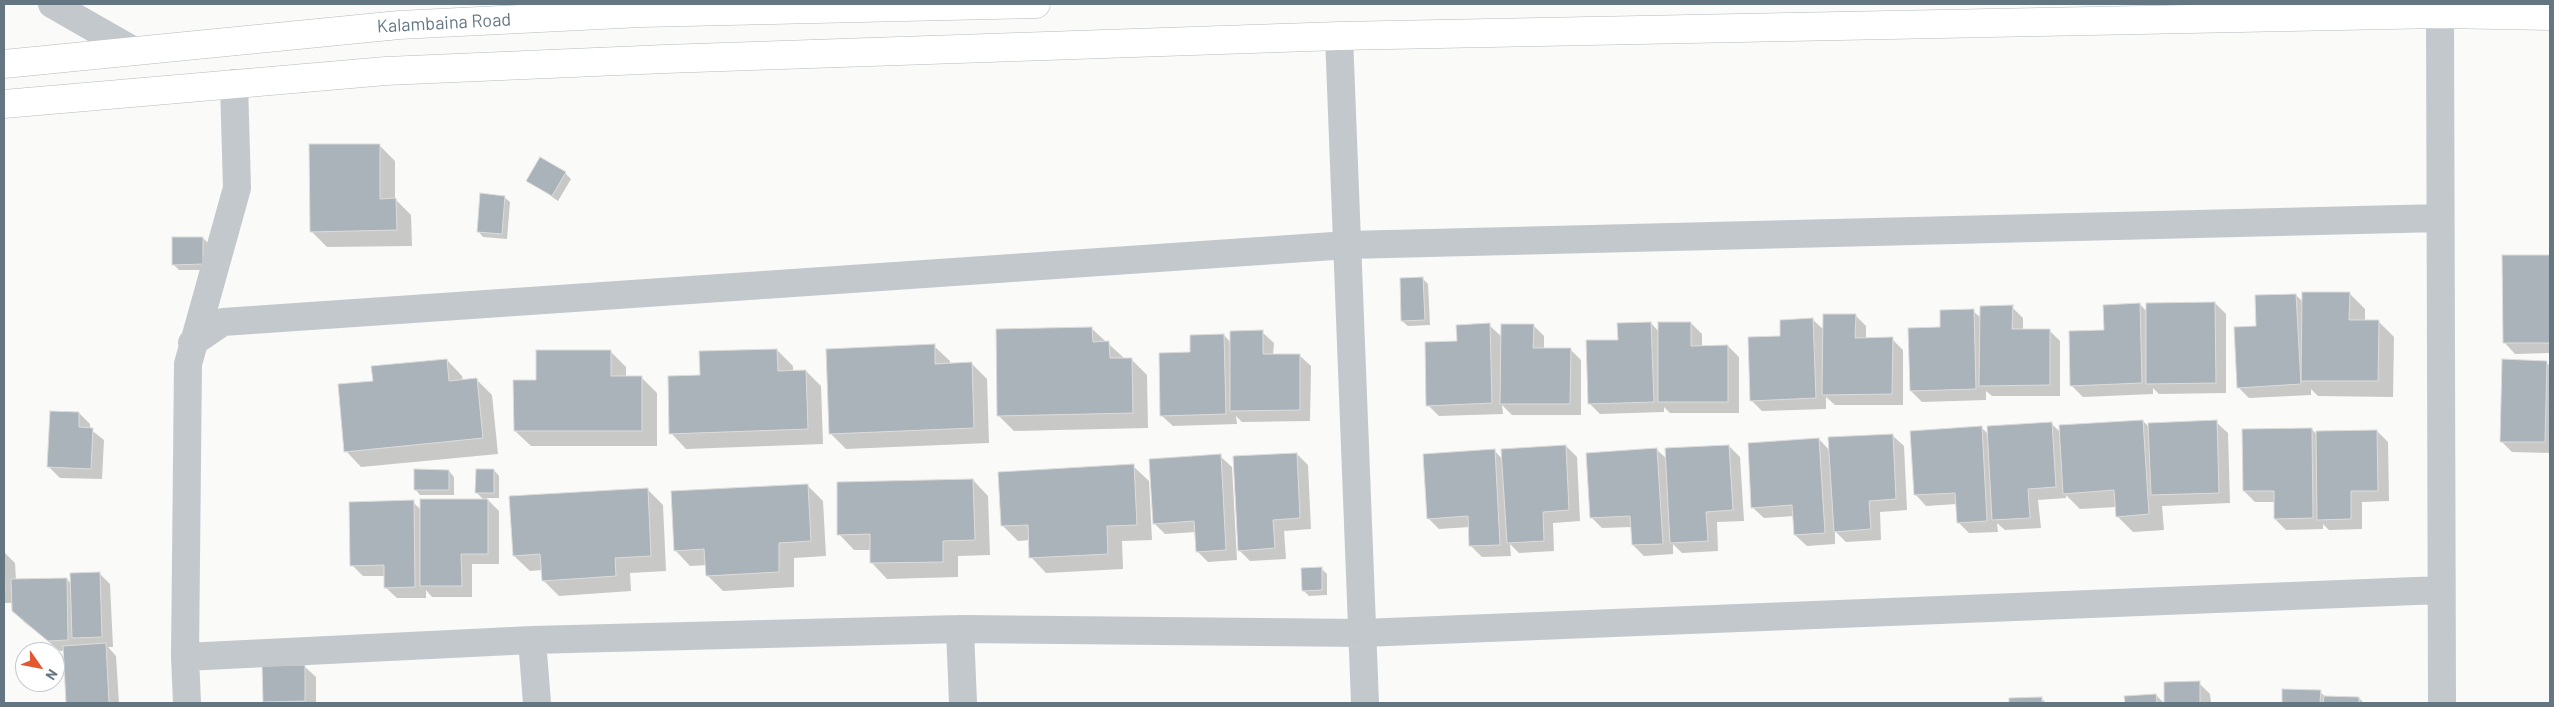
<!DOCTYPE html>
<html>
<head>
<meta charset="utf-8">
<style>
  body { margin:0 }
  #map { position:relative; width:2554px; height:707px; overflow:hidden; background:#fafaf8; font-family:Barlow,sans-serif }
  canvas { display:block }
  .frame { position:absolute; inset:0; border:5px solid #657683; pointer-events:none }
  .north { position:absolute; left:15px; top:642px; width:50px; height:50px; box-sizing:border-box; background:#fff; border:1px solid #c1c8cd; border-radius:50%; rotate:123deg; font-size:14px; font-weight:700; line-height:20px; text-align:center; color:#657683 }
  .north::after { content:''; display:block; margin:auto; width:18px; height:22px; background:#e4572e; clip-path:polygon(50% 0,100% 100%,50% 72%,0 100%) }
</style>
</head>
<body>
<div id="map">
<canvas width="2554" height="707"></canvas>
<div class="frame"></div>
<div class="north">N</div>
</div>
<script>
const c = document.querySelector('canvas').getContext('2d');
c.lineJoin = 'round';
function fillPath(path, color) { c.fillStyle = color; c.fill(path, 'evenodd'); }
const shape = rows => new Path2D(rows.map(r => 'M' + r).join(''));
function trace(path, color, width, dash) { c.strokeStyle = color; c.lineWidth = width; c.lineCap = dash ? 'butt' : 'round'; c.setLineDash(dash || []); c.stroke(path); }
function write(font, color, halo, rows, align = 'center') {
  c.font = font + ' Barlow,sans-serif'; c.lineWidth = 5; c.setLineDash([]); c.textBaseline = 'middle'; c.strokeStyle = halo; c.fillStyle = color; for (const [text, x, y, turn = 0] of rows) {
    c.save(); c.translate(x, y); c.rotate((+turn || 0) * Math.PI / 180); c.textAlign = isNaN(turn) ? turn : align; if (halo) c.strokeText(text, 0, 0); c.fillText(text, 0, 0); c.restore();
  }
}
const shadow = shape([
  [379,145,395,161,395,199,411,215,412,246,327,247,311,231],
  [565,173,571,179,558,201,528,180],
  [504,197,510,202,507,239,483,237,478,231],
  [203,238,208,243,208,270,179,270,173,264],
  [2504,256,2550,256,2550,353,2515,354,2504,342],
  [1422,278,1428,284,1430,325,1408,326,1402,321],
  [2349,293,2365,309,2365,321,2378,321,2394,337,2393,397,2318,396,2311,389,2311,395,2249,398,2238,387,2257,327,2296,295,2303,302],
  [2215,303,2226,314,2226,393,2159,394,2153,388,2153,394,2083,397,2072,386,2106,331,2140,304,2147,312],
  [2012,307,2023,318,2023,330,2049,330,2060,341,2060,396,1992,396,1986,391,1986,400,1922,402,1911,391,1941,328,1973,311,1981,318],
  [1855,315,1866,326,1866,339,1892,339,1903,350,1903,405,1835,405,1826,397,1826,409,1762,411,1751,400,1782,337,1813,320,1824,330],
  [1651,323,1659,332,1691,323,1702,334,1702,347,1728,346,1739,357,1739,413,1670,413,1664,407,1664,412,1600,414,1589,403,1619,341],
  [1489,325,1502,337,1533,325,1544,336,1544,349,1570,349,1581,360,1581,415,1512,415,1502,405,1503,414,1439,416,1428,405,1458,342],
  [1091,328,1124,358,1131,359,1147,375,1148,428,1014,431,998,415],
  [1262,332,1274,343,1273,355,1299,355,1311,366,1310,421,1242,422,1236,416,1237,424,1173,426,1161,415,1192,353,1224,335,1231,343],
  [934,346,950,361,950,364,971,363,987,379,989,443,846,449,830,433],
  [777,350,793,366,793,371,806,371,821,386,823,444,686,449,671,433,701,376],
  [610,351,626,367,626,377,641,377,657,393,657,446,531,446,515,431,537,381],
  [447,360,462,376,463,381,477,380,492,395,498,454,361,467,346,451,374,382],
  [2546,362,2550,366,2550,453,2512,452,2501,441],
  [79,413,90,424,90,429,104,440,102,479,60,478,48,466],
  [2143,421,2150,428,2216,422,2228,433,2230,503,2162,506,2164,530,2133,532,2117,516,2116,507,2080,509,2066,495,2066,498,2038,500,2041,528,2005,530,1997,523,1998,532,1969,533,1958,522,1957,504,1926,506,1915,494,1981,427,1988,434,2051,423,2061,433],
  [2312,429,2317,435,2377,431,2388,442,2389,501,2362,502,2362,529,2329,530,2323,524,2323,529,2286,530,2275,519,2275,502,2255,502,2244,491],
  [1892,435,1904,446,1907,510,1880,512,1881,540,1846,542,1835,531,1835,544,1807,546,1795,535,1794,516,1764,518,1752,507,1819,439,1830,451],
  [1566,446,1577,457,1580,521,1553,523,1554,551,1519,553,1510,544,1511,556,1482,557,1471,546,1470,527,1439,529,1428,518,1494,450,1503,460],
  [1729,446,1740,457,1744,521,1717,522,1718,551,1682,553,1673,544,1673,554,1644,556,1633,545,1632,527,1602,528,1591,517,1657,450,1667,459],
  [1297,454,1308,465,1311,529,1284,531,1286,559,1250,561,1239,550],
  [1220,456,1232,467,1237,560,1208,562,1197,551,1196,532,1165,534,1154,523],
  [1133,466,1149,481,1152,540,1122,541,1123,569,1046,573,1031,557,1030,540,1018,541,1002,525],
  [494,470,499,476,499,498,486,498,499,511,499,564,472,564,472,597,432,597,426,590,426,598,397,598,385,587,385,576,363,576,352,565,413,502,421,510,484,500,477,493],
  [449,471,454,477,454,495,420,495,415,489],
  [973,480,988,496,990,555,958,556,958,577,887,579,872,563,871,550,854,550,839,534],
  [808,486,823,501,826,556,794,558,794,587,723,591,707,575,707,565,690,566,675,550],
  [647,489,663,505,666,571,630,573,631,591,559,596,543,580,542,570,530,571,514,556],
  [4,552,15,563,16,580,67,579,71,584,99,573,110,584,113,647,108,647,116,656,119,703,67,703,65,651,60,651,24,622,13,610,13,603,4,603],
  [1321,568,1327,574,1327,595,1309,596,1303,590],
  [304,666,316,677,316,703,266,703,264,701],
  [2199,683,2210,694,2211,703,2165,703,2165,684],
  [2283,690,2320,692,2326,697,2359,698,2364,703,2283,703],
  [2156,695,2164,703,2126,703,2126,697],
  [2010,699,2042,699,2046,703,2010,703]
]);
const building = shape([
  [309,144,380,144,380,199,396,198,397,230,310,232,309,144],
  [540,157,566,172,552,196,526,181,540,157],
  [480,193,505,196,502,234,477,232,480,193],
  [172,237,203,237,203,264,172,265,172,237],
  [2502,255,2550,255,2550,343,2503,343,2502,255],
  [1423,277,1425,320,1401,321,1400,278,1423,277],
  [2302,292,2350,292,2349,320,2379,320,2378,381,2301,381,2302,292],
  [2296,294,2301,384,2237,388,2234,327,2256,326,2255,295,2296,294],
  [2215,302,2216,383,2146,384,2146,303,2215,302],
  [2140,303,2142,383,2070,386,2069,331,2104,330,2103,305,2140,303],
  [2013,305,2012,329,2050,329,2050,385,1979,386,1980,306,2013,305],
  [1974,309,1976,389,1910,391,1908,328,1940,327,1940,310,1974,309],
  [1823,314,1856,314,1855,338,1893,337,1892,394,1822,395,1823,314],
  [1813,318,1816,398,1750,401,1748,337,1780,336,1780,320,1813,318],
  [1651,322,1654,402,1588,404,1586,340,1618,340,1617,323,1651,322],
  [1658,322,1691,322,1691,346,1728,345,1728,402,1658,402,1658,322],
  [1490,323,1492,403,1426,406,1425,342,1457,341,1456,325,1490,323],
  [1501,324,1534,324,1533,348,1571,348,1570,404,1500,404,1501,324],
  [1092,327,1093,342,1109,341,1110,358,1132,358,1133,413,997,416,996,329,1092,327],
  [1263,330,1263,354,1300,354,1300,410,1230,411,1230,331,1263,330],
  [1224,334,1226,414,1160,416,1159,353,1190,352,1190,335,1224,334],
  [935,344,935,364,972,362,974,428,829,434,826,349,935,344],
  [777,349,778,371,806,370,808,429,669,434,668,376,700,375,699,351,777,349],
  [536,350,611,350,611,376,642,376,642,431,514,431,513,380,536,380,536,350],
  [447,359,449,381,477,378,483,438,344,452,338,384,373,381,371,366,447,359],
  [2502,359,2547,361,2545,442,2500,442,2502,359],
  [50,411,79,412,79,427,93,428,91,469,47,467,50,411],
  [2143,420,2149,514,2116,517,2114,490,2063,494,2059,425,2143,420],
  [2217,420,2219,493,2151,495,2148,423,2217,420],
  [2052,422,2056,487,2028,489,2030,518,1992,520,1987,426,2052,422],
  [1982,426,1987,521,1957,523,1955,493,1914,495,1910,431,1982,426],
  [2312,428,2313,518,2274,519,2274,491,2243,491,2242,429,2312,428],
  [2377,430,2378,491,2351,491,2351,519,2317,520,2316,431,2377,430],
  [1893,434,1896,499,1869,501,1871,529,1834,532,1828,437,1893,434],
  [1819,438,1825,533,1794,535,1792,505,1751,508,1748,443,1819,438],
  [1566,445,1569,510,1543,512,1544,541,1507,543,1501,449,1566,445],
  [1729,445,1733,510,1706,512,1708,541,1670,543,1665,448,1729,445],
  [1657,448,1663,544,1632,545,1630,516,1590,518,1586,453,1657,448],
  [1495,449,1500,545,1469,546,1468,516,1427,519,1423,454,1495,449],
  [1297,453,1300,518,1273,520,1275,548,1238,551,1233,456,1297,453],
  [1221,454,1226,550,1196,552,1194,521,1153,524,1149,459,1221,454],
  [1134,464,1137,525,1107,526,1108,554,1029,558,1028,525,1001,526,998,472,1134,464],
  [414,469,449,470,449,490,414,490,414,469],
  [476,469,494,469,494,493,475,493,476,469],
  [973,479,975,540,943,541,943,562,870,563,870,534,837,535,837,482,973,479],
  [808,484,811,541,779,543,779,572,706,576,704,549,674,551,671,491,808,484],
  [648,488,651,556,615,558,616,576,542,581,540,554,513,556,509,496,648,488],
  [420,499,488,499,488,554,461,554,462,586,420,586,420,499],
  [414,500,415,587,384,588,384,565,350,566,349,502,414,500],
  [4,551,5,592,4,592,4,551],
  [1322,567,1322,590,1302,591,1301,568,1322,567],
  [100,572,102,637,72,638,70,573,100,572],
  [67,578,68,640,48,641,12,611,11,579,67,578],
  [106,643,109,703,66,703,63,646,106,643],
  [262,665,305,665,305,701,263,702,262,665],
  [2200,681,2200,703,2164,703,2164,682,2200,681],
  [2282,689,2321,690,2320,703,2282,703,2282,689],
  [2156,694,2157,703,2125,703,2124,696,2156,694],
  [2324,696,2359,697,2359,703,2323,703,2324,696],
  [2042,697,2042,703,2009,703,2009,698,2042,697]
]);
const minor = shape([
  [52,4,134,51],
  [2440,14,2442,703],
  [1339,36,1365,703],
  [192,343,223,322,1348,245,2440,218],
  [960,629,963,703],
  [532,640,537,703],
  [185,657,532,640,960,629,1363,633,2441,590],
  [187,703,185,657,188,364,237,188,234,83]
]);
const major = shape([
  [4,64,399,25,641,13,1036,4],
  [4,104,386,71,665,59,1339,36,2440,14,2550,16]
]);
const streetNames = [
  ["Kalambaina Road",444,23,-3]
];
fillPath(shadow, '#0003');
fillPath(building, '#aab3b9');
trace(building, '#dcdcda', 1);
trace(major, '#b5babe', 29);
trace(minor, '#c3c8cc', 28);
trace(major, '#fff', 28);
write('18px', '#657683', '#fff', streetNames);
</script>
</body>
</html>
